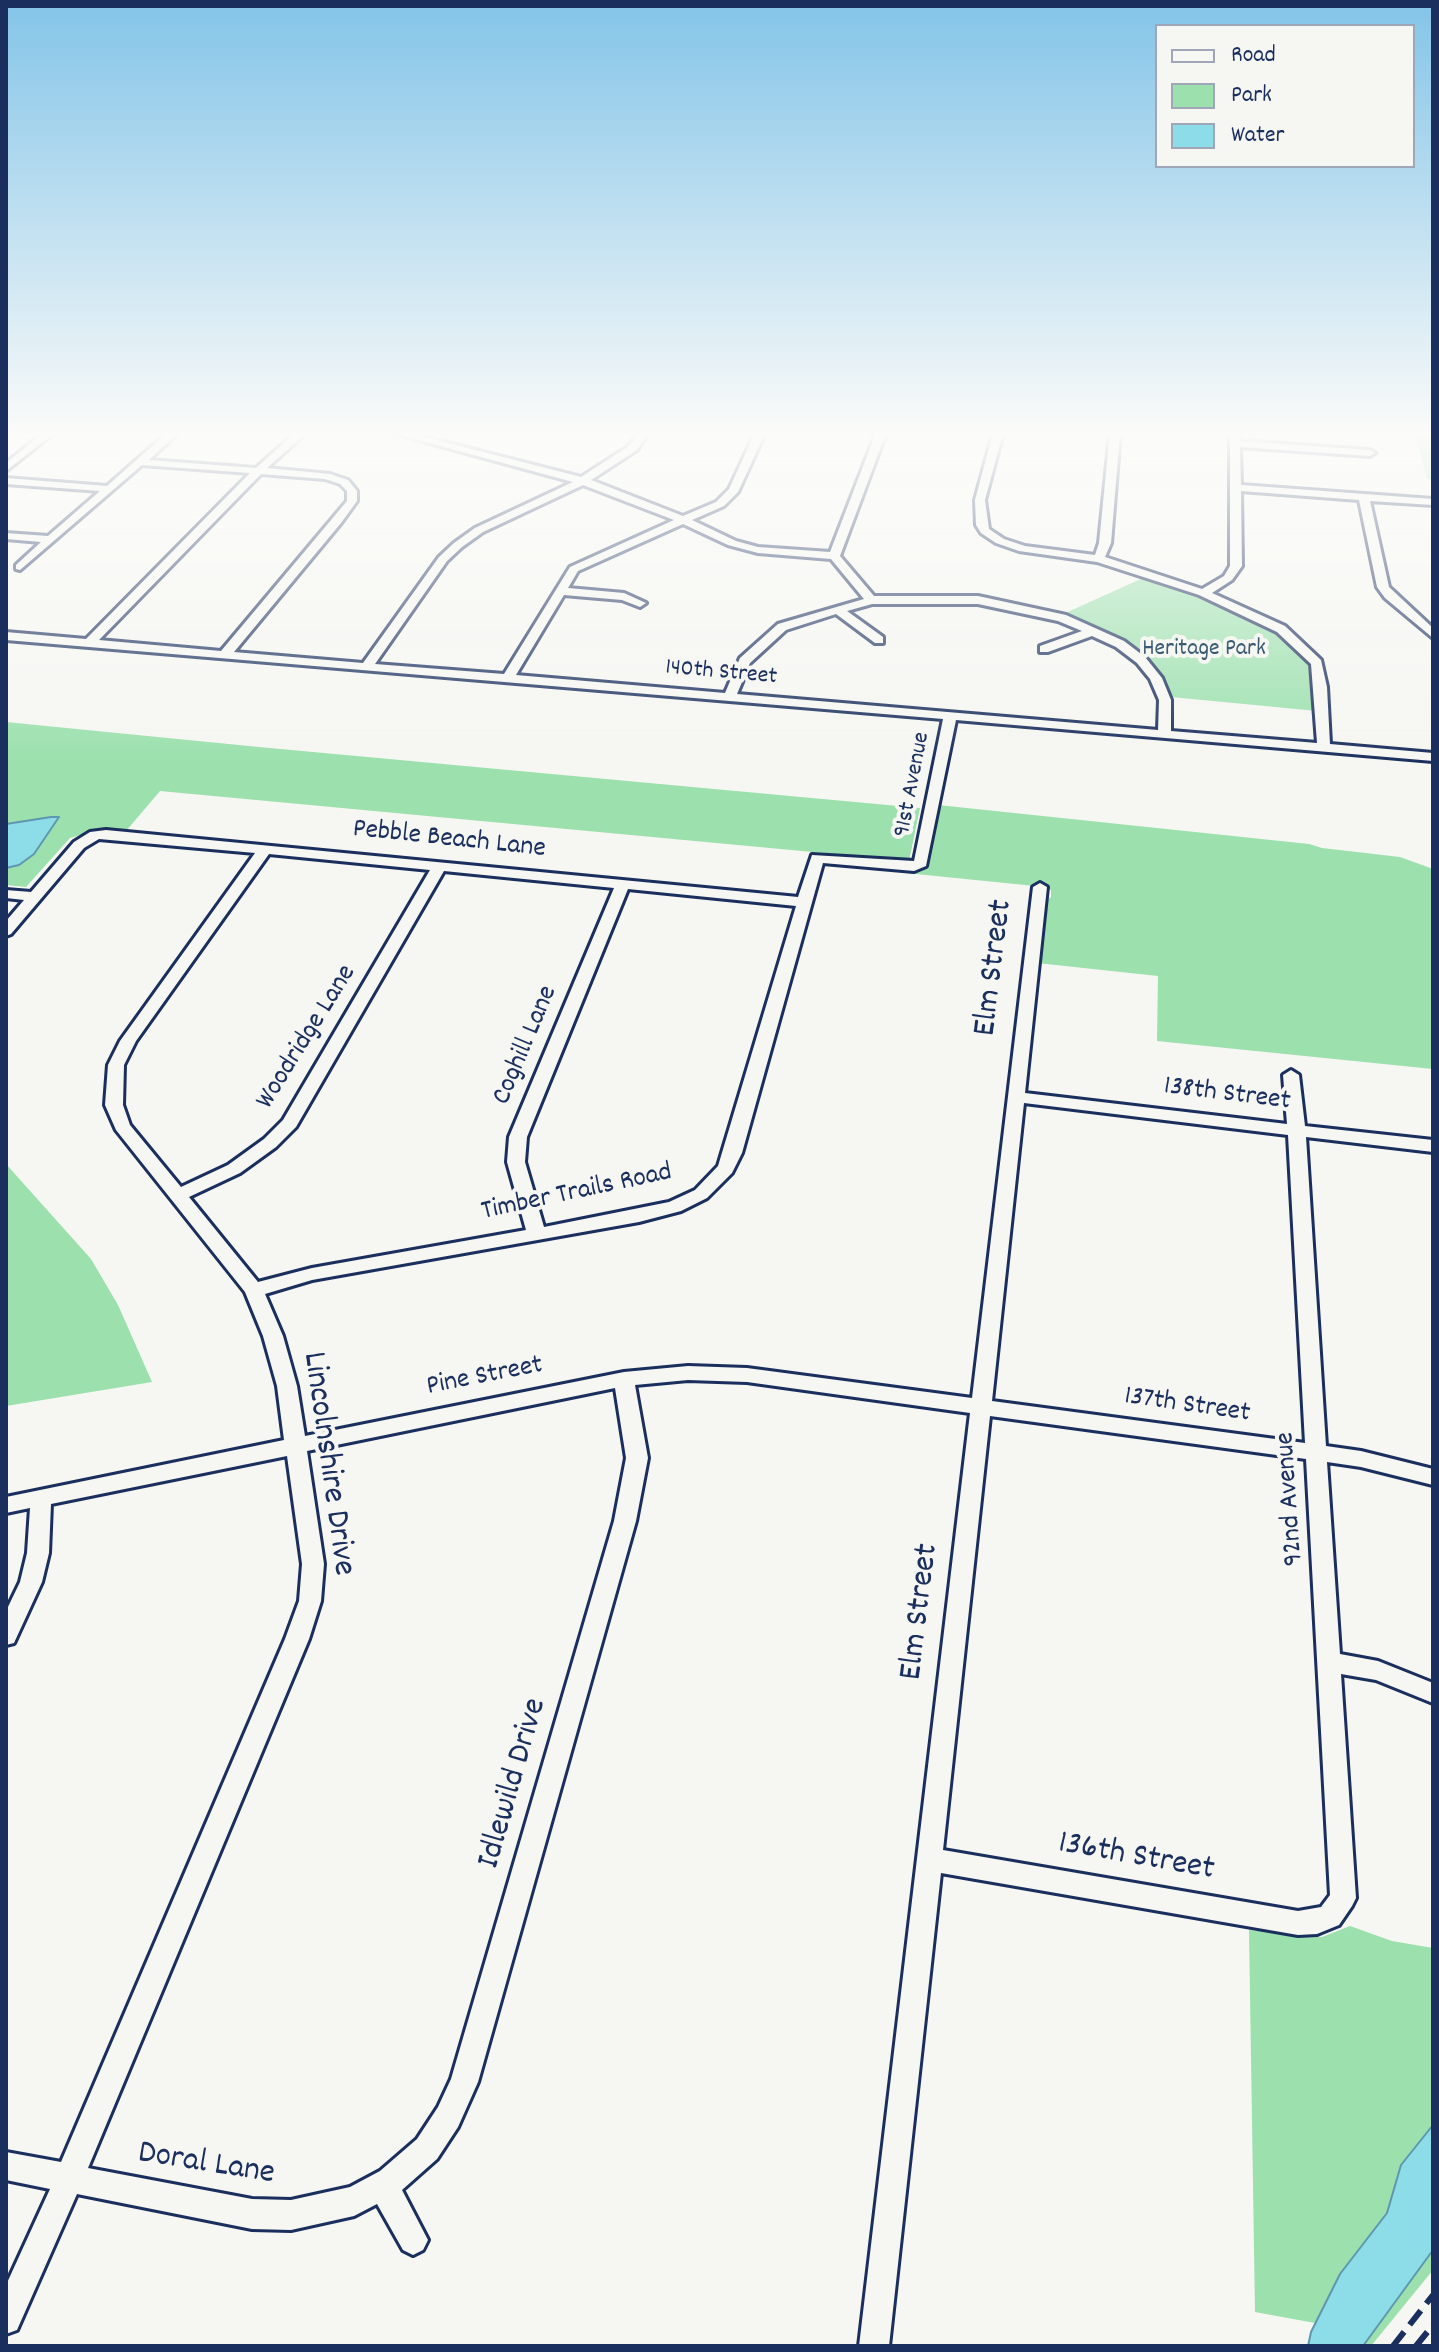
<!DOCTYPE html>
<html>
<head>
<meta charset="utf-8">
<style>
  body { margin:0 }
  #map { position:relative; width:1439px; height:2352px; overflow:hidden; background:#f6f6f2; font-family:Dekko,sans-serif }
  canvas { display:block }
  .frame { position:absolute; inset:0; border:8px solid #1b2f5e; pointer-events:none }
  .legend { position:absolute; left:1155px; top:24px; width:260px; height:144px; box-sizing:border-box; background:#f6f6f2; border:2px solid #9ea6b7; margin:0; padding:10px 14px; list-style:none; font-size:24px; color:#1b2f5e }
  .legend li { display:flex; align-items:center; gap:16px; height:40px }
  .legend b { width:40px; border:2px solid #9ea6b7 }
</style>
</head>
<body>
<div id="map">
<canvas width="1439" height="2352"></canvas>
<div class="frame"></div>
<ul class="legend">
<li><b style="height:10px;background:#f6f6f2"></b>Road</li>
<li><b style="height:22px;background:#9be0ad"></b>Park</li>
<li><b style="height:22px;background:#8ddde9"></b>Water</li>
</ul>
</div>
<script>
const c = document.querySelector('canvas').getContext('2d');
c.lineJoin = 'round';
function fillPath(path, color) { c.fillStyle = color; c.fill(path, 'evenodd'); }
const shape = rows => new Path2D(rows.map(r => 'M' + r).join(''));
function trace(path, color, width, dash) { c.strokeStyle = color; c.lineWidth = width; c.lineCap = dash ? 'butt' : 'round'; c.setLineDash(dash || []); c.stroke(path); }
function write(font, color, halo, rows, align = 'center') {
  c.font = font + ' Dekko,sans-serif'; c.lineWidth = 8; c.setLineDash([]); c.textBaseline = 'middle'; c.strokeStyle = halo; c.fillStyle = color; for (const [text, x, y, turn = 0] of rows) {
    c.save(); c.translate(x, y); c.rotate((+turn || 0) * Math.PI / 180); c.textAlign = isNaN(turn) ? turn : align; if (halo) c.strokeText(text, 0, 0); c.fillText(text, 0, 0); c.restore();
  }
}
const green = shape([
  [1415,433,1433,433,1433,480,1427,479],
  [1145,577,1218,604,1264,625,1293,644,1311,667,1317,711,1171,697,1160,673,1142,654,1107,632,1061,615],
  [6,722,259,747,920,808,909,861,160,791,126,831,101,829,70,838,26,887,6,885,6,868,19,865,34,854,59,818,6,824],
  [938,805,1309,844,1322,848,1400,857,1433,869,1433,1069,1157,1041,1158,976,1037,963,1044,902,1051,897,1051,890,1045,887,906,873,926,867],
  [6,1164,91,1259,118,1305,152,1382,6,1406],
  [1350,1926,1392,1941,1433,1948,1433,2125,1401,2165,1387,2213,1340,2274,1315,2323,1255,2312,1249,1930,1322,1937],
  [1433,2250,1433,2270,1371,2346,1363,2346]
]);
const water = shape([
  [51,817,59,817,34,854,19,865,6,868,6,824,51,817],
  [1433,2125,1433,2250,1363,2346,1308,2346,1311,2332,1340,2274,1387,2213,1401,2165,1433,2125]
]);
const street = shape([
  [43,433,54,433,6,471,6,463,43,433],
  [167,433,178,433,149,460,256,468,295,433,306,433,267,468,330,474,348,480,357,491,357,501,341,523,234,652,363,663,439,557,454,543,475,528,573,482,393,433,409,433,581,477,629,446,638,433,648,433,637,450,591,480,683,516,716,502,729,489,755,433,765,433,738,492,724,506,692,520,736,541,758,547,830,552,876,433,886,433,840,556,874,596,978,596,1066,615,1124,641,1145,657,1162,678,1171,700,1171,731,1317,743,1311,664,1277,632,1199,595,1097,562,1019,551,996,543,981,533,976,525,975,500,993,433,1003,433,985,500,989,529,1004,539,1025,546,1095,555,1099,543,1110,433,1120,433,1111,543,1105,557,1202,589,1224,576,1230,566,1230,433,1240,433,1240,441,1370,450,1375,453,1370,456,1240,447,1241,485,1433,499,1433,505,1370,501,1389,587,1433,628,1433,638,1385,598,1377,587,1359,500,1241,491,1242,566,1232,580,1212,593,1285,626,1321,660,1327,687,1330,744,1433,753,1433,761,956,720,926,866,914,871,823,863,742,1153,732,1173,707,1198,681,1211,639,1222,312,1280,265,1294,283,1336,297,1386,305,1436,624,1372,688,1366,747,1368,972,1398,1033,887,1040,883,1047,887,1025,1093,1287,1124,1283,1075,1291,1070,1299,1075,1305,1126,1433,1140,1433,1152,1306,1137,1326,1446,1361,1451,1433,1469,1433,1485,1361,1467,1327,1462,1340,1654,1378,1661,1433,1683,1433,1703,1376,1680,1341,1674,1356,1898,1352,1906,1339,1925,1317,1934,1298,1935,941,1873,889,2346,859,2346,970,1413,747,1382,688,1380,635,1385,648,1458,636,1521,478,2082,458,2127,437,2159,402,2190,428,2240,423,2250,413,2255,403,2250,377,2204,354,2216,291,2230,252,2229,77,2194,17,2330,6,2334,6,2285,50,2189,6,2180,6,2152,61,2162,285,1639,299,1601,302,1564,287,1456,51,1504,49,1553,42,1582,14,1643,6,1645,6,1611,20,1582,27,1553,30,1508,6,1513,6,1497,284,1440,277,1386,263,1336,245,1292,116,1130,105,1105,108,1065,120,1041,255,853,99,839,84,848,11,934,6,936,6,921,24,900,6,898,6,890,31,892,74,842,90,832,106,830,798,897,812,855,914,861,943,719,6,640,6,632,86,639,250,473,142,465,20,570,16,569,16,565,41,542,6,539,6,533,48,536,100,491,6,484,6,478,107,486,167,433],
  [261,474,325,479,340,484,347,491,347,501,221,651,99,640,261,474],
  [583,485,674,520,570,567,504,674,375,664,447,561,462,547,483,532,583,485],
  [683,524,728,545,758,553,831,559,864,599,778,624,740,658,725,693,516,675,564,595,622,600,640,607,646,603,624,593,568,588,578,571,683,524],
  [872,604,978,604,1058,621,1082,631,1040,646,1040,652,1048,652,1092,636,1116,647,1137,663,1150,679,1159,700,1158,730,737,694,750,663,786,630,836,614,875,643,883,643,883,637,847,611,872,604],
  [269,854,430,870,283,1120,264,1139,228,1165,181,1187,130,1125,123,1105,124,1065,136,1041,269,854],
  [444,871,614,888,509,1137,507,1162,526,1230,312,1268,258,1282,189,1197,240,1173,276,1147,296,1127,444,871],
  [628,889,796,906,718,1166,695,1190,669,1202,544,1227,525,1162,527,1137,628,889],
  [1024,1103,1288,1135,1305,1443,992,1401,1024,1103],
  [615,1388,626,1458,614,1521,451,2079,438,2107,417,2139,380,2171,350,2187,291,2200,252,2199,88,2168,309,1639,321,1601,324,1564,307,1451,615,1388],
  [990,1416,1306,1459,1330,1895,1321,1907,1298,1911,943,1850,990,1416]
]);
const rail = shape([
  [1393,2346,1433,2295],
  [1416,2346,1433,2325]
]);
const farParknames = [
  ["Heritage Park",1204,651]
];
const farStreetnames = [
  ["140th Street",721,674,5],
  ["91st Avenue",914,785,-79]
];
const streetNames = [
  ["Pebble Beach Lane",449,841,6],
  ["Woodridge Lane",308,1038,-58],
  ["Coghill Lane",527,1046,-67],
  ["138th Street",1227,1096,7],
  ["Timber Trails Road",577,1194,-12],
  ["Pine Street",485,1378,-11],
  ["137th Street",1187,1407,8],
  ["92nd Avenue",1292,1499,-94]
];
const nearStreetnames = [
  ["Elm Street",996,968,-83],
  ["Lincolnshire Drive",326,1464,82],
  ["Elm Street",922,1612,-83],
  ["Idlewild Drive",515,1784,-74],
  ["136th Street",1136,1859,10],
  ["Doral Lane",206,2166,9]
];
fillPath(green, '#9be0ad');
fillPath(water, '#8ddde9');
trace(water, '#5f97b1', 2);
trace(street, '#1b2f5e', 6);
fillPath(street, '#f6f6f2');
trace(rail, '#1b2f5e', 6, [18, 9]);
const sky = c.createLinearGradient(0, 0, 0, 762);
sky.addColorStop(0, '#83c4e8');
sky.addColorStop(0.57, '#fbfbf9');
sky.addColorStop(1, '#fbfbf900');
c.fillStyle = sky;
c.fillRect(0, 0, 1439, 762);
write('24px', '#3b5b72', '#f6f6f2', farParknames);
write('24px', '#1b2f5e', '#f6f6f2', farStreetnames);
write('28px', '#1b2f5e', '#f6f6f2', streetNames);
write('34px', '#1b2f5e', '#f6f6f2', nearStreetnames);
</script>
</body>
</html>
